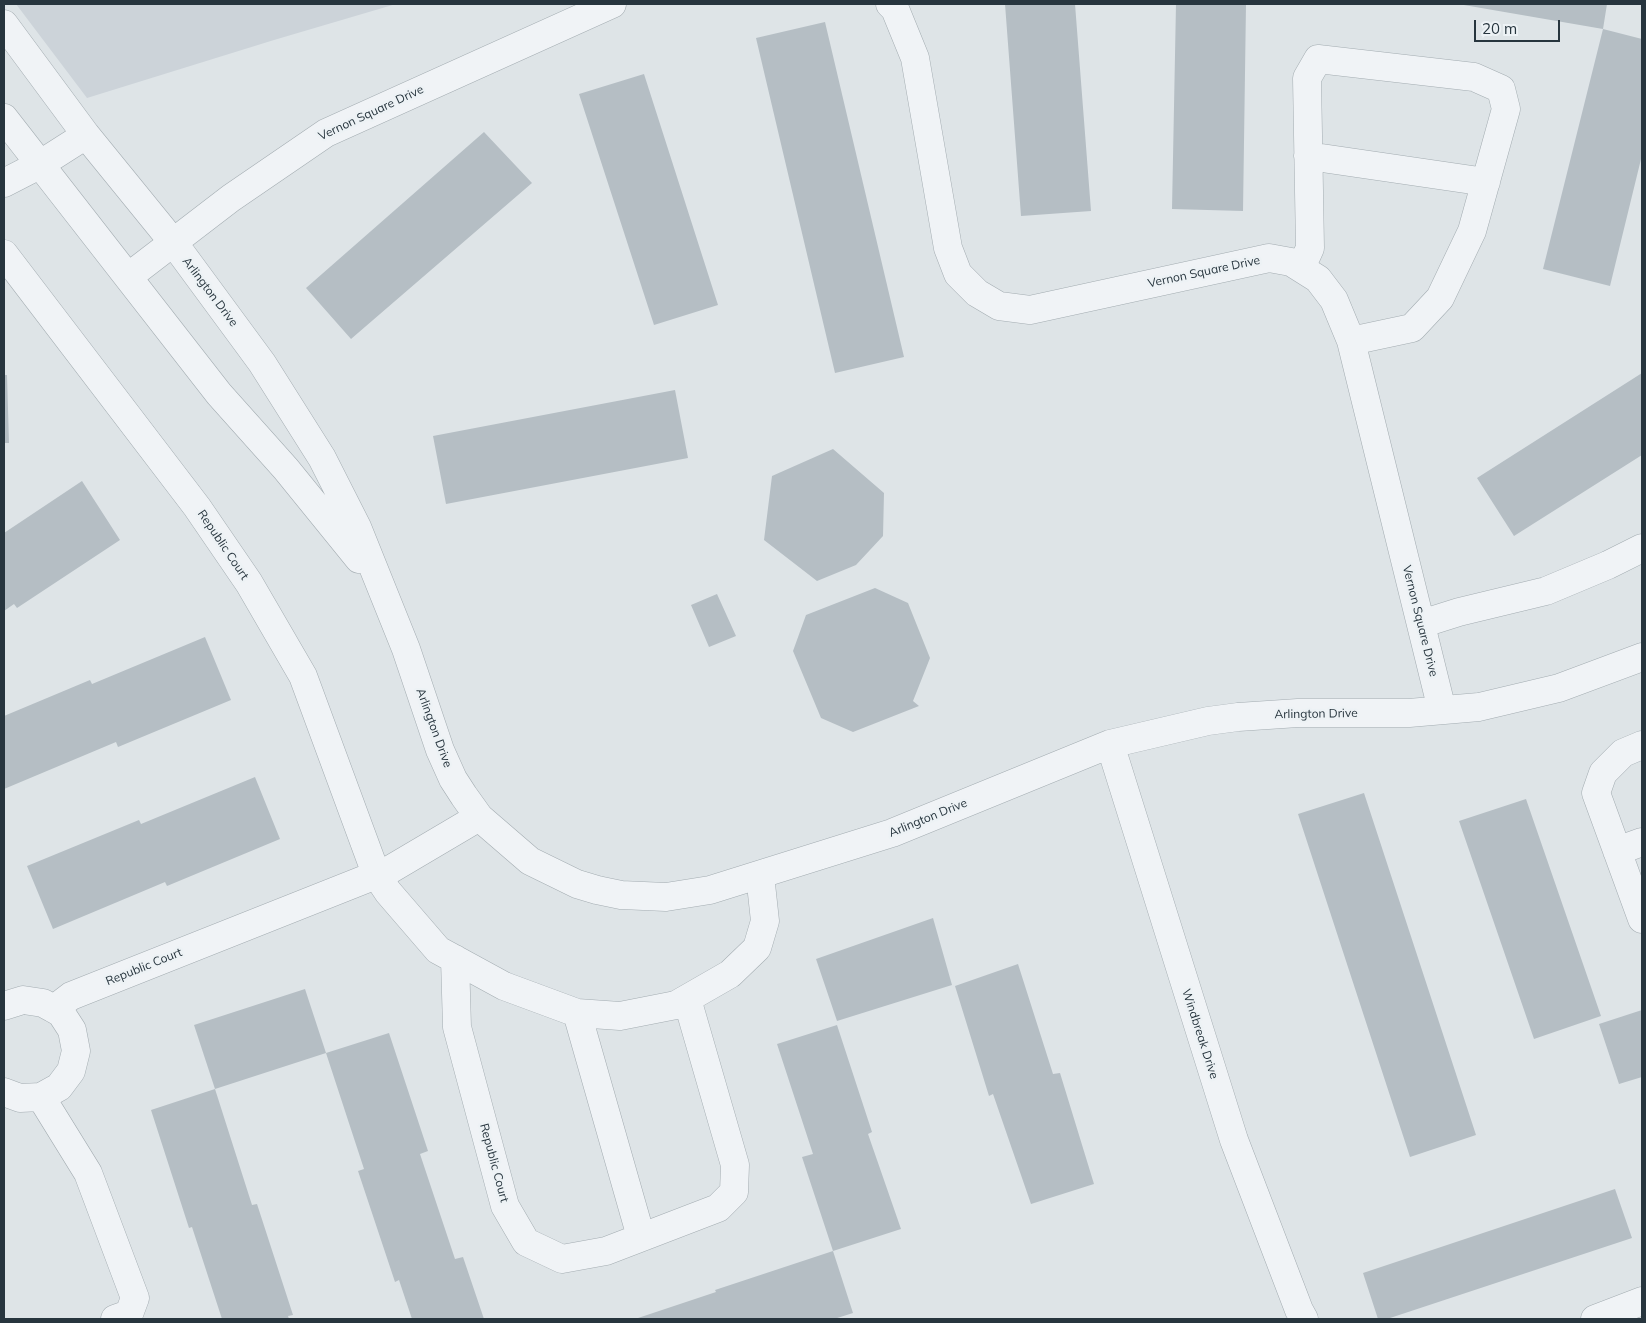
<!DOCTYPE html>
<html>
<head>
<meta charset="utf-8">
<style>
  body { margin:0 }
  #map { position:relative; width:1646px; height:1323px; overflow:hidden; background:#dee4e7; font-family:Mulish,sans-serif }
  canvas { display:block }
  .frame { position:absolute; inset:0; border:5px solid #27353e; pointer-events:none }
  .scale { position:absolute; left:1474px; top:20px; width:86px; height:22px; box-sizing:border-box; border:2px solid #27353e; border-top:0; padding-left:6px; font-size:15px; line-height:18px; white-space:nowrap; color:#27353e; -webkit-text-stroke:4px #edf2f5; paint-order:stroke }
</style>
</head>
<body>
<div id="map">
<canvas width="1646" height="1323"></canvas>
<div class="frame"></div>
<div class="scale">20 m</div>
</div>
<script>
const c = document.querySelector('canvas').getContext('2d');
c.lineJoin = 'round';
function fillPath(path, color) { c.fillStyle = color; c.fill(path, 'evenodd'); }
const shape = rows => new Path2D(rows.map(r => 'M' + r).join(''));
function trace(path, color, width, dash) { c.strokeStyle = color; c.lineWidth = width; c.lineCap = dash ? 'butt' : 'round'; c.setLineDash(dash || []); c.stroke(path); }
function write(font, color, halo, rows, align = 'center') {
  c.font = font + ' Mulish,sans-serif'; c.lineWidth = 5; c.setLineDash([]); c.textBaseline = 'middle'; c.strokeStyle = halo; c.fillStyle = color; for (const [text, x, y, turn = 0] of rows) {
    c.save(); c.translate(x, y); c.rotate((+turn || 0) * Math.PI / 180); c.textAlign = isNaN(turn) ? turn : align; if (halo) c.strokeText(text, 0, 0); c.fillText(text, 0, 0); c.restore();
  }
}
const built = shape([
  [16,4,396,4,274,40,87,98]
]);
const building = shape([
  [1005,4,1075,4,1091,211,1021,216],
  [1176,4,1246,4,1243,211,1172,209],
  [1458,4,1607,4,1603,29],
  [825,22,904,357,835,373,756,38],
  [1603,29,1642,39,1642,155,1610,286,1543,269],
  [644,74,718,305,654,325,579,94],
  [484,132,532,183,351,339,306,288],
  [1642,373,1642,455,1514,536,1477,478],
  [4,375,7,375,9,443,4,443],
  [675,390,688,458,446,504,433,436],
  [833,449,884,493,883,536,856,565,817,581,764,540,772,476],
  [82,481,120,540,17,608,14,604,4,611,4,533],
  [875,588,908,603,930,658,913,701,919,706,853,732,821,718,793,651,806,615],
  [717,594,736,636,709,647,691,605],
  [205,637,231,700,118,747,116,742,4,789,4,716,90,680,92,684],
  [255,777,280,839,167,886,165,882,53,929,27,866,139,820,141,824],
  [1364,793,1476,1135,1410,1157,1298,814],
  [1526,799,1601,1016,1534,1039,1459,821],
  [933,918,952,985,837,1021,816,959],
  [1018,964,1053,1074,1060,1073,1094,1184,1031,1204,993,1094,989,1096,955,986],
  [305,989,326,1053,215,1089,194,1025],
  [1642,1010,1642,1077,1619,1084,1599,1024],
  [837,1025,872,1132,868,1134,901,1229,833,1251,802,1157,813,1154,777,1044],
  [389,1033,428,1151,420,1154,455,1259,463,1257,484,1319,412,1319,399,1280,395,1282,358,1171,364,1169,326,1053],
  [215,1089,252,1205,257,1204,293,1315,288,1316,289,1319,222,1319,192,1227,189,1228,151,1110],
  [1615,1189,1632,1238,1387,1319,1378,1319,1363,1273],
  [833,1251,853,1313,834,1319,635,1319,716,1292,715,1290]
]);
const minor = shape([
  [890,4,895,9,915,58,948,248,958,274,977,293,999,306,1030,310,1269,258,1291,262,1318,279,1334,300,1351,341,1442,710],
  [4,24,86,135,173,242,262,363,322,458,357,527,406,649,440,750,453,779,464,796,479,817,530,861,577,884,597,890,621,895,666,897,710,890,892,833,1110,744,1208,721,1238,717,1298,713,1409,713,1479,707,1559,688,1642,657],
  [4,118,219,394,286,469,359,559],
  [1308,156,1486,182],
  [4,183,39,165,86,135],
  [4,254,197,507,249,583,303,676,376,874,388,892,438,950,504,986,577,1013,620,1016,676,1005,730,974,757,948,765,921,760,875],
  [1301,268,1310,248,1307,78,1318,59,1474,77,1501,89,1506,109,1472,231,1440,298,1412,328,1351,341],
  [128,277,231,198,326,133,612,4],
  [1421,624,1459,612,1546,591,1608,565,1642,548],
  [1110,744,1234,1140,1299,1310,1304,1319],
  [1642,745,1623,753,1603,773,1596,793,1642,919],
  [1617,851,1642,842],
  [455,959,457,1027,505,1206,526,1242,562,1259,606,1251,718,1208,734,1192,735,1165,687,999],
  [4,1006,23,1000,43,1003,54,1009,61,1013,72,1030,76,1051,71,1071,59,1087,41,1097,20,1098,4,1092],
  [54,1009,71,996,391,869,479,817],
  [577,1013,641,1237],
  [41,1097,88,1173,135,1298,129,1314,115,1319],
  [1595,1319,1642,1301]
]);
const streetNames = [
  ["Vernon Square Drive",371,113,-25],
  ["Vernon Square Drive",1204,272,-12],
  ["Arlington Drive",210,292,53],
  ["Republic Court",223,545,56],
  ["Vernon Square Drive",1420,621,76],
  ["Arlington Drive",1316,714,-1],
  ["Arlington Drive",434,728,70],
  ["Arlington Drive",928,818,-22],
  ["Republic Court",144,967,-22],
  ["Windbreak Drive",1200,1034,72],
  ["Republic Court",494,1163,75]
];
fillPath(built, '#ccd3d9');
fillPath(building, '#b5bec4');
trace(minor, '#a3acb1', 29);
trace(minor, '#f0f3f6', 28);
write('12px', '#27353e', '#edf2f5', streetNames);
</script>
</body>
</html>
